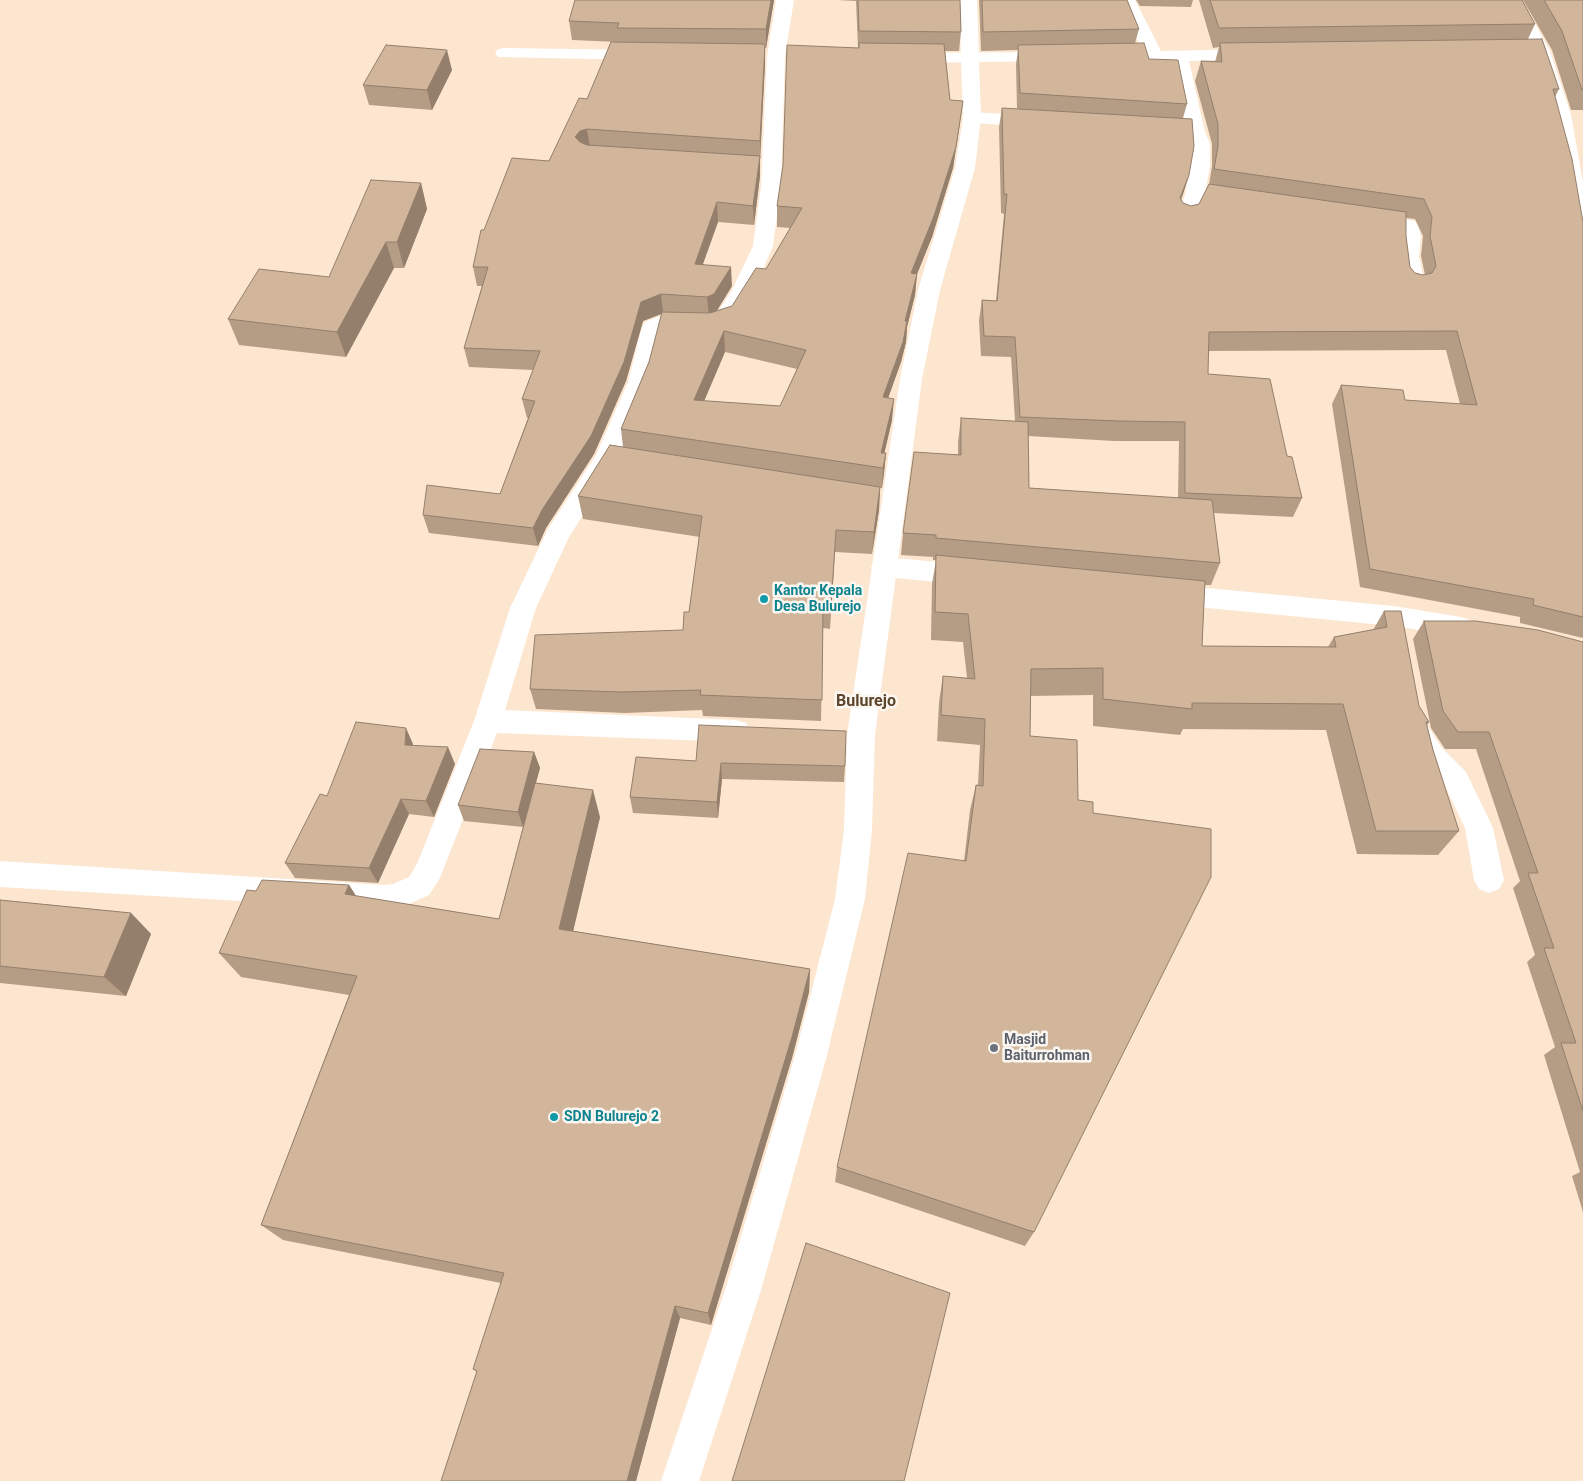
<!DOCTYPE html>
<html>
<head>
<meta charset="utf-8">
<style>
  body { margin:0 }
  canvas { display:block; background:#fde6cf }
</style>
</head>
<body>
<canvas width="1583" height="1481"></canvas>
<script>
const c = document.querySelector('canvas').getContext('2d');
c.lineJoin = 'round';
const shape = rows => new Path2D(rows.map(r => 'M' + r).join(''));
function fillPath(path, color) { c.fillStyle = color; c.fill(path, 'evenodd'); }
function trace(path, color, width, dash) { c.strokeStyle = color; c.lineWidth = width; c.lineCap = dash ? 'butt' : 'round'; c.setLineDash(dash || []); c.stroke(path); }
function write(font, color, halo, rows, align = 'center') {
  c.font = font + ' Roboto,sans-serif'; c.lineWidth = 5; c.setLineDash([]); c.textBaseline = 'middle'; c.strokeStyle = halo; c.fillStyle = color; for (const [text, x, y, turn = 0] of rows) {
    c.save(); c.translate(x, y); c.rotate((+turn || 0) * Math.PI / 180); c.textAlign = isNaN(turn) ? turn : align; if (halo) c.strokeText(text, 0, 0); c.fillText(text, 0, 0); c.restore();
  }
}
const minor = shape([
  [776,0,794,0,785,56,781,186,773,246,754,290,732,325,711,332,663,331,650,382,619,457,568,539,536,608,505,710,736,720,746,723,750,731,746,739,736,742,497,733,439,880,429,895,396,910,0,887,0,861,384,885,393,884,409,877,417,864,474,721,510,608,548,529,596,455,628,382,642,327,645,322,663,315,709,318,716,315,732,290,753,246,761,186,767,56,776,0],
  [1117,0,1135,0,1161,51,1255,49,1261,50,1264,54,1261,58,1255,59,1189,61,1205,132,1210,144,1210,166,1205,195,1193,222,1186,224,1179,222,1176,218,1185,195,1190,166,1190,144,1188,138,1156,137,1149,135,1146,131,1149,127,1156,125,1184,126,1171,61,1110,62,1104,61,1101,57,1104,53,1110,52,1143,51,1117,0],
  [1504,0,1522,0,1550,51,1571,115,1583,182,1583,247,1576,246,1573,241,1553,115,1532,51,1504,0],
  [504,48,642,50,648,51,651,55,648,59,642,60,498,57,495,53,498,49,504,48],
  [1055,52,1061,53,1064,57,1061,61,908,63,902,62,899,58,902,54,908,53,1055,52],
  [972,112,1038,116,1045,118,1048,122,1045,126,1038,128,965,122,963,118,965,114,972,112],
  [1369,212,1415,221,1418,226,1421,237,1419,256,1425,286,1422,291,1414,293,1406,291,1403,286,1399,256,1401,237,1399,231,1362,222,1359,218,1362,214,1369,212],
  [884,557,972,565,981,568,985,575,981,582,972,585,884,577,875,574,871,567,875,560,884,557],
  [1166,584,1394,606,1461,617,1470,620,1474,627,1470,634,1461,637,1394,626,1166,604,1157,601,1153,594,1157,587,1166,584],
  [1416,720,1426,723,1441,747,1466,772,1493,828,1504,880,1499,889,1489,893,1479,889,1474,880,1465,828,1446,788,1421,763,1402,731,1406,723,1416,720]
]);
const tertiary = shape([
  [959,0,977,0,981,118,975,168,940,290,922,379,875,735,872,830,865,899,826,1059,761,1290,699,1481,661,1481,725,1290,794,1059,835,899,844,830,847,735,900,379,918,290,955,168,963,118,959,0]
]);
const wall = shape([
  [774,0,766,48,765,48,765,63,760,160,760,176,754,225,718,222,703,264,732,286,716,311,732,306,766,269,790,228,777,227,777,206,858,48,856,1,837,0,960,0,961,32,959,51,945,51,950,100,960,122,953,168,932,237,917,274,915,295,907,327,906,342,901,362,888,398,892,420,884,453,886,453,884,473,882,488,880,488,879,510,872,554,835,552,830,629,823,628,821,721,703,716,702,710,625,713,536,709,530,689,683,630,689,612,700,537,583,519,578,496,623,447,621,429,649,362,662,314,643,321,626,381,594,454,546,528,538,546,429,533,423,515,500,494,528,418,527,418,522,399,533,370,469,367,464,348,482,286,477,286,473,267,484,230,549,161,587,99,619,42,572,40,569,21],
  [725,352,797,369,780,406,704,401],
  [979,0,1127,0,1139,29,1135,43,1187,104,1183,118,1189,175,1181,200,1183,203,1191,206,1199,204,1209,185,1212,166,1212,144,1195,81,1201,61,1215,62,1219,47,1213,48,1199,0,1522,0,1535,24,1528,39,1559,89,1555,97,1583,222,1583,638,1520,623,1520,617,1360,587,1332,404,1341,385,1405,400,1460,404,1446,350,1208,351,1208,374,1287,456,1302,498,1293,517,1213,513,1220,563,1211,585,1205,585,1202,646,1328,647,1334,637,1373,630,1384,611,1419,706,1429,722,1427,725,1433,750,1459,831,1438,855,1357,854,1326,730,1183,729,1180,735,1093,726,1093,695,1031,696,1030,736,1034,1232,1025,1246,835,1182,837,1167,964,861,970,810,976,785,978,785,980,745,937,741,939,702,943,676,967,678,963,642,931,640,932,584,936,560,933,560,933,557,901,555,903,533,958,455,958,442,961,418,1015,421,1011,357,981,356,979,320,982,300,996,301,1004,214,1001,213,999,127,1002,108,1017,109,1016,64,1018,50,981,51],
  [1406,218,1415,219,1423,236,1421,256,1425,275,1423,275,1415,273,1410,267,1406,236],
  [1028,436,1114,441,1179,441,1178,498,1029,488],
  [1136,0,1193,0,1191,7,1140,6],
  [1523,0,1583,0,1583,110,1571,110,1552,50],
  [452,70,432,110,369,105,363,85],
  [421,183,427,209,404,268,394,268,346,357,239,345,228,319,329,277],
  [1424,621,1583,642,1583,1212,1572,1176,1580,1172,1544,1055,1555,1047,1527,962,1535,955,1513,888,1520,881,1476,749,1445,749,1431,728,1413,639],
  [413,744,413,746,455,764,434,817,409,814,378,883,295,878,285,863,327,796],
  [534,752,540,768,536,783,600,817,573,931,810,969,809,992,792,1058,711,1325,680,1318,636,1481,441,1481,477,1372,473,1369,501,1283,283,1240,261,1225,349,995,241,977,219,953,256,891,349,885,356,896,499,919,523,827,464,821,458,805],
  [696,761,845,766,844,782,722,779,718,818,633,813,630,797],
  [0,900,131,913,151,934,126,996,0,983]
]);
const shadedWall = shape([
  [771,0,774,0,766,48,766,29],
  [765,44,765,63,760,160,760,141],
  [447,50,452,70,432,110,427,90],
  [963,101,960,122,953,168,932,237,909,294,911,273],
  [587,129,590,148,582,150,575,137,580,131],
  [760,156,760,176,754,225,753,206],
  [1189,175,1183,194,1174,217,1180,198],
  [421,183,427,209,404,268,397,242],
  [717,202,718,222,696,283,695,264],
  [386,242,394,268,346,357,337,332],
  [731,267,732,286,715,314,709,316,707,297],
  [917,274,915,295,907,327,906,342,901,362,881,418,883,397,905,321],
  [661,294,663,313,643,321,626,381,594,454,546,528,538,546,533,528,641,302],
  [724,331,725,352,696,420,694,400],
  [894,399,892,420,881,468,881,453],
  [886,453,884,473,882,488,883,468],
  [880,487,879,510,872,554,874,532],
  [406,728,413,744,413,762,405,745],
  [448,747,455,764,434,817,426,801],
  [534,752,540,768,523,827,518,812],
  [721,763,722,779,718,818,717,802],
  [593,790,600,817,568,953,559,929],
  [401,799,409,814,378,883,369,868],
  [349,885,365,910,345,894],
  [131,913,151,934,126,996,104,977],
  [810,969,809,992,792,1058,711,1325,708,1313],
  [675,1306,680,1318,636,1481,627,1481]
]);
const building = shape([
  [575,0,771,0,766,29,617,28,619,23,569,21,575,0],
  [858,0,960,0,961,32,859,31,858,0],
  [982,0,1127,0,1139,29,983,32,982,0],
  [1210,0,1522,0,1535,24,1219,28,1210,0],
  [1544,0,1583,0,1583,90,1582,90,1562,31,1544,0],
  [1542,39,1559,89,1553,89,1572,159,1583,222,1583,617,1533,605,1534,599,1370,569,1341,385,1403,390,1405,400,1477,405,1457,331,1209,332,1208,374,1270,379,1287,456,1292,457,1302,498,1185,493,1185,422,1119,421,1020,417,1015,337,984,336,982,300,997,301,1007,194,1004,194,1002,108,1192,119,1194,146,1189,175,1180,198,1183,203,1191,206,1199,204,1209,184,1406,212,1406,236,1410,267,1415,273,1423,275,1432,273,1436,266,1430,236,1432,217,1424,199,1214,169,1218,146,1218,124,1201,61,1222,62,1220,43,1542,39],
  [611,42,765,44,760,141,587,129,580,131,575,137,580,142,587,145,760,156,753,206,717,202,695,264,731,267,714,294,707,297,661,294,641,302,624,362,591,436,542,510,533,528,423,515,427,485,500,494,535,401,522,399,540,351,464,348,488,267,473,267,481,230,484,230,512,158,549,161,579,98,587,99,611,42],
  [859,43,944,44,950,100,963,101,956,147,934,216,911,273,917,274,905,321,907,321,903,342,883,397,894,399,881,453,886,453,883,468,621,429,649,362,662,312,710,313,732,306,756,268,766,269,802,208,777,206,783,165,787,45,859,48,859,43],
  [724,331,806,350,780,406,694,400,724,331],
  [1144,43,1149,59,1178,60,1187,104,1020,93,1018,45,1144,43],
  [386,45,447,50,427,90,363,85,386,45],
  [371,180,421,183,397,242,386,242,337,332,228,319,259,269,329,277,371,180],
  [961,418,1028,422,1029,488,1212,500,1220,563,936,538,936,535,903,533,914,452,961,455,961,418],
  [610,445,880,487,874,532,836,530,831,607,823,607,822,700,700,695,701,690,621,692,530,689,535,635,683,630,684,612,689,612,702,516,578,496,610,445],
  [936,555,1205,581,1202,646,1336,647,1334,637,1387,627,1384,611,1401,611,1419,706,1429,722,1426,722,1433,750,1459,831,1376,831,1343,704,1192,703,1192,709,1103,699,1103,668,1031,669,1030,736,1077,740,1078,800,1093,802,1093,813,1211,829,1211,877,1034,1232,837,1167,908,853,966,861,976,785,983,786,985,719,941,715,943,676,975,679,968,614,935,612,936,555],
  [1424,621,1476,621,1538,630,1583,642,1583,1111,1561,1043,1576,1043,1544,948,1554,948,1528,873,1538,873,1489,732,1458,732,1443,711,1424,621],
  [356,722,406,728,405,745,448,747,426,801,401,799,369,868,285,863,320,794,327,796,356,722],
  [699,725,846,731,845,766,721,763,717,802,630,797,636,757,696,761,699,725],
  [480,749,534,752,518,812,458,805,480,749],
  [535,783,593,790,559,929,810,969,792,1037,708,1313,675,1306,627,1481,441,1481,477,1371,473,1369,504,1273,261,1225,357,976,219,953,247,890,256,891,262,880,349,885,345,894,499,919,535,783],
  [0,900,131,913,104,977,0,966,0,900],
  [806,1243,950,1293,904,1481,732,1481,806,1243]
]);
const markers = [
  [764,599,5,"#0f9aa8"],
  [994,1048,5,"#6b7280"],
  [554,1117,5,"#0f9aa8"]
];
const cultureNames = [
  ["Kantor Kepala",774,591],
  ["Desa Bulurejo",774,607],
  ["SDN Bulurejo 2",564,1117]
];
const worshipNames = [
  ["Masjid",1004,1040],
  ["Baiturrohman",1004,1056]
];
const quarterNames = [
  ["Bulurejo",866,702]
];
fillPath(minor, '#fff');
fillPath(tertiary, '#fff');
fillPath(wall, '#b59d85');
fillPath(shadedWall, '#937f6c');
fillPath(building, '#d2b69b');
trace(building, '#937f6c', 1);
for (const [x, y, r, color] of markers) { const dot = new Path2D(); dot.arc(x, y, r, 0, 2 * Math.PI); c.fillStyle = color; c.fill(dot); trace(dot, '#fcf6f1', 2); }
write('bold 14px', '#0d838f', '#fcf6f1', cultureNames, 'left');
write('bold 14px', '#5b616d', '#fcf6f1', worshipNames, 'left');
write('bold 16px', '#5c452d', '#fcf6f1', quarterNames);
</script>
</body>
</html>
